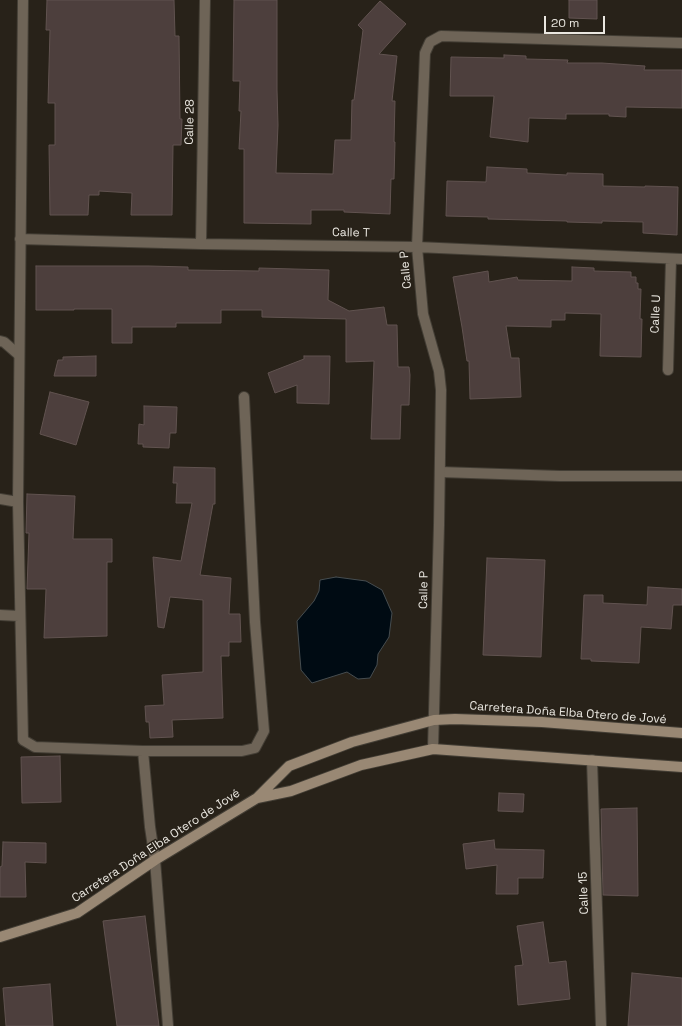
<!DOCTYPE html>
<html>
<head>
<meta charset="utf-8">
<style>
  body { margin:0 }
  #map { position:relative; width:682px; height:1026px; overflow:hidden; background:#282219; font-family:"Space Grotesk",sans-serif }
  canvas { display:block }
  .scale { position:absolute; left:544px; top:16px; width:61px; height:18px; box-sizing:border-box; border:2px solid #eae7e0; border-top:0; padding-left:5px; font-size:12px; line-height:14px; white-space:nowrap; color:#eae7e0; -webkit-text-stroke:3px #282219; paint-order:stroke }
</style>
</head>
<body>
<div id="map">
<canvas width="682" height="1026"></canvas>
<div class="scale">20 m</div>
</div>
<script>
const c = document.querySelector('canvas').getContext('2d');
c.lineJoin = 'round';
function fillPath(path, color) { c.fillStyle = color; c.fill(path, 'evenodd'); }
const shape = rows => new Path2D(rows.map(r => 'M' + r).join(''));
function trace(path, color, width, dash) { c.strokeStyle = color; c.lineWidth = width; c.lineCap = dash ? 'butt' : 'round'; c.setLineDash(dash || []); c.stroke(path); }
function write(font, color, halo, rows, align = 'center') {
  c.font = font + ' "Space Grotesk",sans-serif'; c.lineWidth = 3; c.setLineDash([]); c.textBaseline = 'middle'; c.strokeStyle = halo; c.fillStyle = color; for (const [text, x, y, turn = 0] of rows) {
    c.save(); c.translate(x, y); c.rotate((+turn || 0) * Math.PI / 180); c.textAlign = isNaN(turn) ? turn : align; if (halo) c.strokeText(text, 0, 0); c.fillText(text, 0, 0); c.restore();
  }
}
const water = shape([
  [336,577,366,581,382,590,392,613,389,637,378,654,377,665,370,678,358,679,347,672,312,683,301,670,297,621,314,601,319,591,320,580,336,577]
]);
const building = shape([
  [47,0,174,0,175,36,179,36,180,119,182,119,181,145,173,145,172,215,131,215,132,193,99,191,99,195,89,195,88,215,50,215,49,145,55,145,55,103,48,103,50,30,46,30,47,0],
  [234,0,277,0,277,90,278,125,276,173,333,174,335,140,351,140,352,100,354,100,363,30,358,25,380,1,406,24,379,54,397,56,392,101,395,101,394,142,395,142,394,179,391,179,390,214,344,212,344,210,311,210,311,224,244,223,244,149,239,149,241,111,239,111,240,81,233,81,234,0],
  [569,0,597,0,597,19,569,18,569,0],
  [504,55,526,56,526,59,568,60,567,63,602,63,645,66,644,70,682,70,682,108,626,107,626,117,609,116,609,114,566,114,566,119,529,118,528,142,490,137,494,96,450,96,451,57,504,58,504,55],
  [487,167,527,169,527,173,567,175,567,173,603,174,603,186,645,187,645,186,678,187,677,235,643,233,643,222,602,221,602,223,567,222,567,221,488,219,488,217,446,216,447,181,486,182,487,167],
  [36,266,149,266,188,267,188,270,259,271,259,268,329,270,328,300,349,311,384,307,387,325,397,325,398,367,409,367,410,375,409,405,401,405,400,439,371,439,374,361,346,362,346,319,262,317,262,310,221,310,221,323,176,323,176,327,132,327,132,343,112,343,112,309,74,309,74,310,36,310,36,266],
  [572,267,594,268,594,271,631,272,631,277,636,277,636,283,638,283,638,289,641,289,640,319,642,319,641,357,600,356,601,314,565,313,565,320,551,320,551,327,506,326,511,358,519,358,521,397,470,399,469,361,467,361,462,327,453,277,488,271,489,282,517,277,518,280,572,281,572,267],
  [96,356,96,376,54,376,58,360,63,360,63,357,96,356],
  [304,356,330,356,329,404,297,403,297,385,275,393,268,373,304,359,304,356],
  [50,392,89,402,76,445,40,434,50,392],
  [144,406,177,407,176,433,170,433,169,448,143,447,143,444,138,444,139,424,144,425,144,406],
  [174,467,215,468,215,504,213,504,200,575,231,578,229,614,240,614,241,642,229,642,229,656,221,656,223,718,172,720,173,737,150,738,149,722,146,722,145,706,164,705,162,675,203,672,203,600,170,597,164,628,158,627,153,557,181,561,192,503,176,503,177,483,173,483,174,467],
  [27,494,75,496,73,539,112,539,112,562,107,562,107,636,44,638,46,589,27,589,29,533,26,533,27,494],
  [487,558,545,560,541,657,483,655,487,558],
  [648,587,682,589,682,605,673,605,671,629,641,627,639,663,591,661,591,659,581,659,584,595,603,595,603,603,647,605,648,587],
  [60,756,61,802,22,803,21,757,60,756],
  [499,793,524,794,523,812,498,811,499,793],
  [637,808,638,896,603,895,601,809,637,808],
  [494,840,495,849,544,850,543,878,518,878,518,894,496,894,497,865,466,869,463,844,494,840],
  [3,842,46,843,46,863,25,862,26,897,0,897,0,867,2,866,3,842],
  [145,916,159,1026,117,1026,103,921,145,916],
  [543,922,549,963,566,961,570,999,518,1005,515,966,523,965,517,926,543,922],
  [632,973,682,978,682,1026,628,1026,632,973],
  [50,984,53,1026,6,1026,3,988,50,984]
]);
const lane = shape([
  [0,341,4,342,19,355],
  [440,472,560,476,682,476],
  [0,499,18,502]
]);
const street = shape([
  [23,0,18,502,23,740,35,747,143,751,242,751,255,748,264,731,255,622,244,397],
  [20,239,201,244,417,247,682,259],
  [201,244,205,0],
  [668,370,671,259],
  [0,615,19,616],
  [433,749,439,525,441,390,439,371,423,314,417,247,425,53,430,42,441,36,682,43],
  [143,751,150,827,155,860,168,1026],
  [592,760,601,1026]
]);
const secondary = shape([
  [257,798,291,791,361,765,433,749,682,767],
  [0,937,77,913,155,860,257,798,289,766,352,742,434,720,455,719,542,722,682,733]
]);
const streetNames = [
  ["Calle 28",190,122,-89],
  ["Calle T",351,233,1],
  ["Calle P",406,270,-95],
  ["Calle U",656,314,-88],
  ["Calle P",424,590,-89],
  ["Carretera Doña Elba Otero de Jové",568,713,4],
  ["Carretera Doña Elba Otero de Jové",156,846,-33],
  ["Calle 15",584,893,-92]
];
fillPath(water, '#000b13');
trace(water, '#464d50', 1);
fillPath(building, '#4d3f3d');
trace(building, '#615350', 1);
trace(lane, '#433e35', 12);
trace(street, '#433e35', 12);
trace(secondary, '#433e35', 12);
trace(lane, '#6e6457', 10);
trace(street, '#6e6457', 10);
trace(secondary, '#998874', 10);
write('12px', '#eae7e0', '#282219', streetNames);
</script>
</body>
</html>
